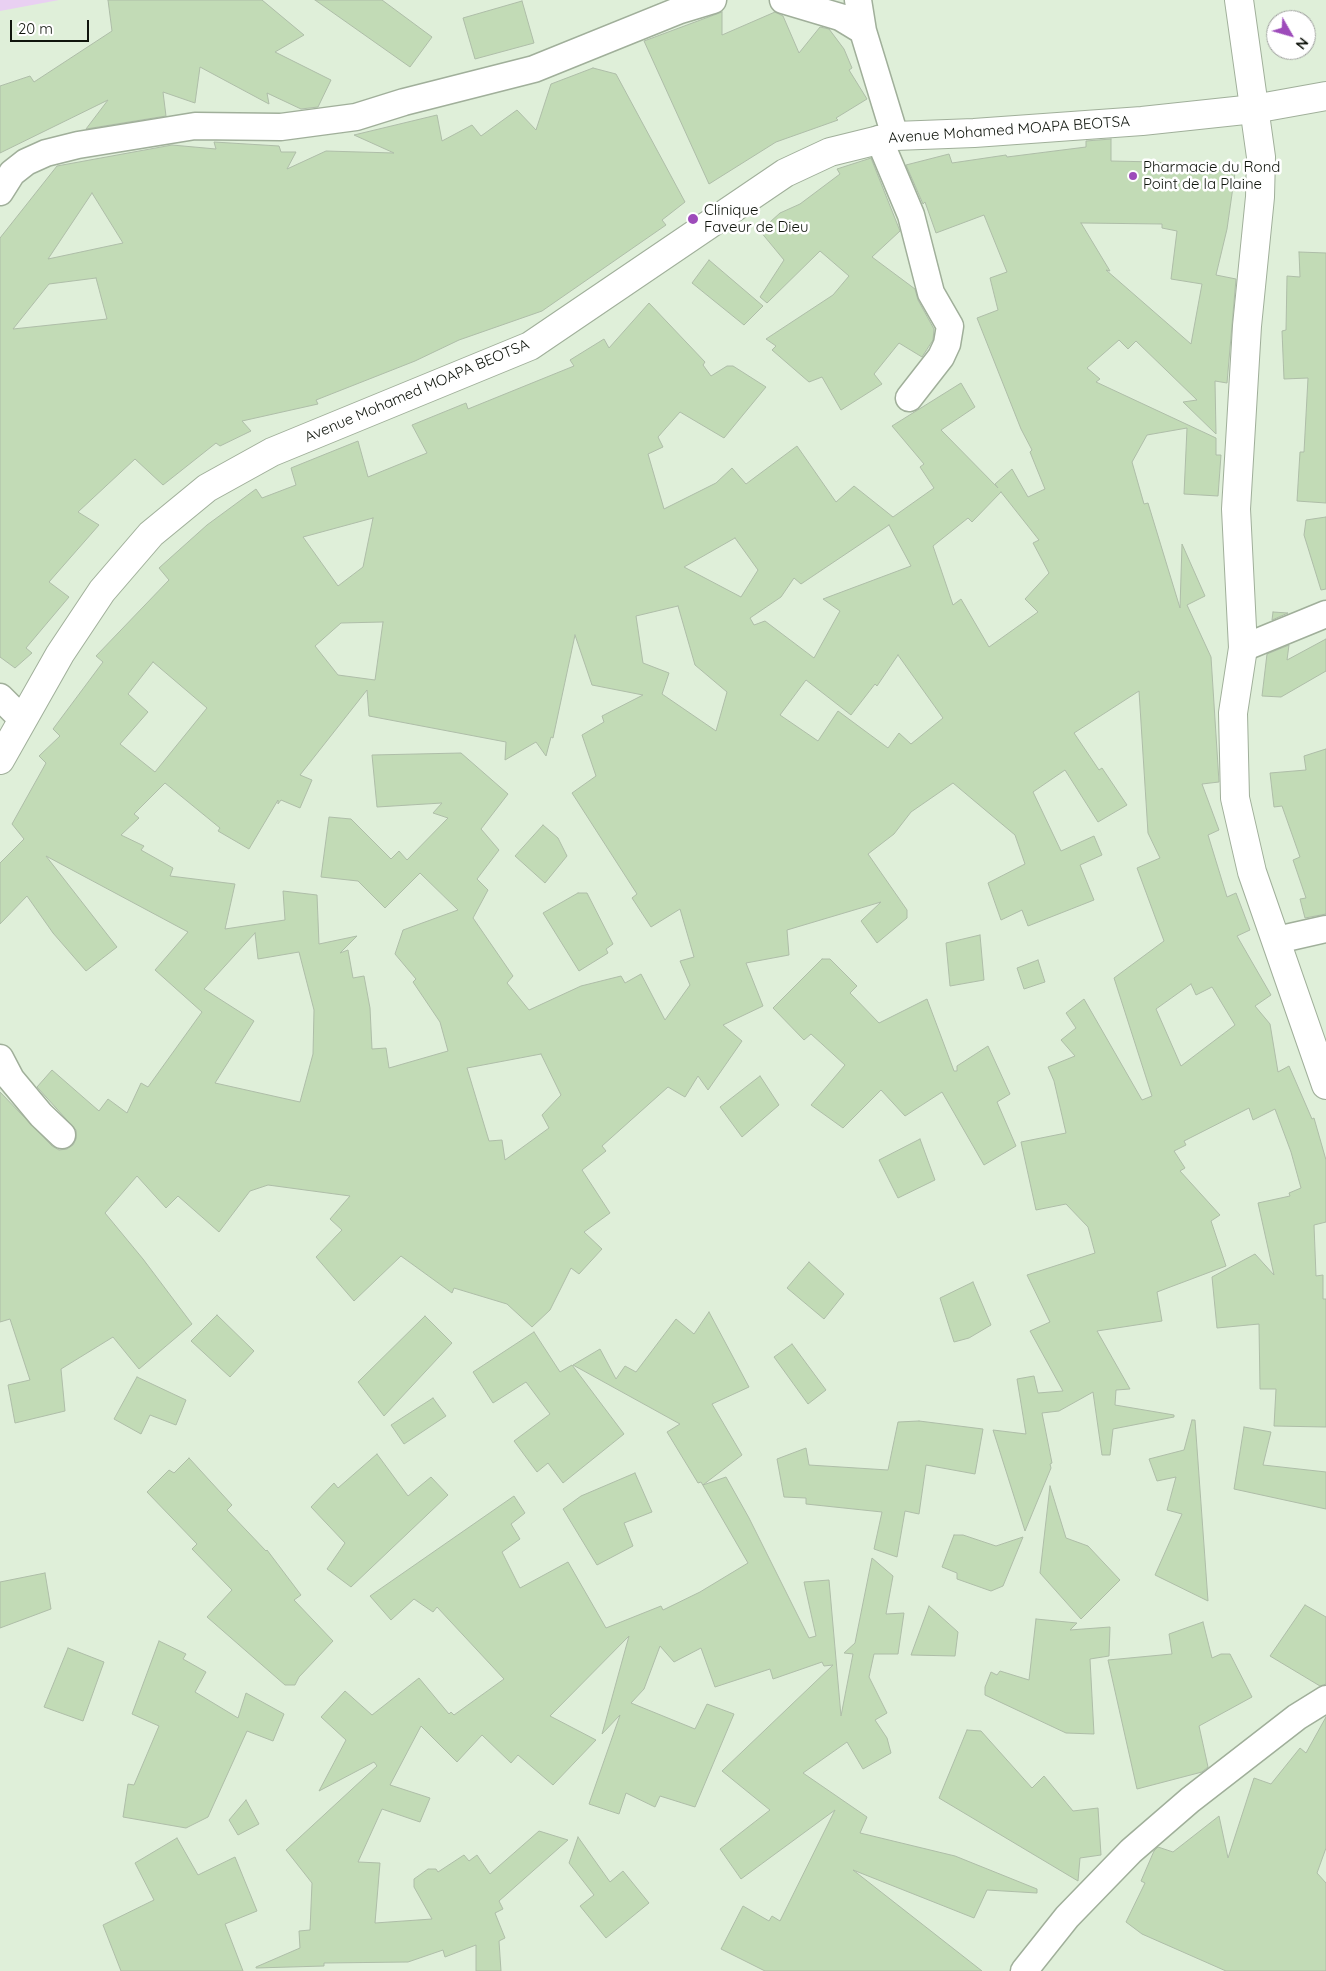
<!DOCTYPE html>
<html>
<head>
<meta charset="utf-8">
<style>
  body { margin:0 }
  #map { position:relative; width:1326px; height:1971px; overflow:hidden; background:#dfefd9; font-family:Quicksand,sans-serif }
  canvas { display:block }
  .north { position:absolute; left:1266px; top:10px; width:50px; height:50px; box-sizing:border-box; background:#fff; border:1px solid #9fa19e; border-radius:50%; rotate:128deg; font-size:14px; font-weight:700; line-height:20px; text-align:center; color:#0f140c }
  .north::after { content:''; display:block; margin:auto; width:18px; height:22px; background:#9d4bba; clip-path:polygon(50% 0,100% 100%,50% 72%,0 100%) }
  .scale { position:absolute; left:10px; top:20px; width:79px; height:22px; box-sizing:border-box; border:2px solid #0f140c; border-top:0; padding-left:6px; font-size:15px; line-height:18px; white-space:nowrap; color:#0f140c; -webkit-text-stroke:4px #fff; paint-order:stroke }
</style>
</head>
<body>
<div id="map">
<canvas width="1326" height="1971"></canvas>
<div class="north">N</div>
<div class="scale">20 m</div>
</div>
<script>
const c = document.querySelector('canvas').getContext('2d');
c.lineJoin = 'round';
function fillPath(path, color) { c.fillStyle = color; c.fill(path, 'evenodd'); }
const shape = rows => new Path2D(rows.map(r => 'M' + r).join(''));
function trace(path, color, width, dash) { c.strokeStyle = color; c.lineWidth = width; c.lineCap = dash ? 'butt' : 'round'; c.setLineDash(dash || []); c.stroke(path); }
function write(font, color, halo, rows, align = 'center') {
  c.font = font + ' Quicksand,sans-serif'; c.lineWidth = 5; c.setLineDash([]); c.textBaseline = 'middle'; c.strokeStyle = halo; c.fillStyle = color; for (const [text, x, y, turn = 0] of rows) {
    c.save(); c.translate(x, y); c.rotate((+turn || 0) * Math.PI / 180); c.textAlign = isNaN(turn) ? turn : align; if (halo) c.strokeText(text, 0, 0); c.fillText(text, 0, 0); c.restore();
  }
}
const green = shape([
  [0,0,59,0,0,11]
]);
const building = shape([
  [108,0,262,0,304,35,275,52,331,80,318,107,301,109,267,93,269,104,200,67,195,103,163,92,166,116,86,129,108,100,0,153,0,86,30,76,34,82,112,31,108,0],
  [315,0,382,0,432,37,410,67,315,0],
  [522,1,534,43,475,59,463,18,522,1],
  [722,12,722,35,775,12,783,16,799,53,820,27,829,29,844,49,852,68,849,70,867,99,836,118,838,120,776,142,709,184,644,41,722,12],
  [593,68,616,74,685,202,662,220,666,225,542,311,459,340,415,361,316,400,318,404,242,421,251,431,220,446,216,443,163,485,135,459,78,512,99,525,49,582,69,597,26,648,32,653,15,668,0,657,0,238,57,166,172,145,216,149,214,142,279,146,281,152,296,152,287,169,326,151,394,153,354,135,437,115,442,141,472,125,481,136,517,110,536,130,551,84,593,68],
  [92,193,123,243,48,259,92,193],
  [96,278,107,319,13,329,49,284,96,278],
  [1111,139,1111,161,1157,162,1235,173,1227,229,1216,275,1236,279,1227,383,1215,381,1216,434,1183,402,1197,400,1136,341,1128,349,1119,340,1087,368,1100,379,1096,382,1216,438,1216,455,1221,455,1218,496,1184,494,1187,428,1147,435,1132,462,1144,504,1148,503,1180,608,1182,544,1205,596,1187,605,1211,657,1219,782,1202,784,1219,830,1208,835,1227,897,1236,893,1250,930,1237,936,1271,995,1255,1006,1270,1024,1278,1072,1289,1066,1312,1119,1314,1118,1326,1160,1326,1222,1314,1225,1316,1276,1323,1275,1323,1299,1326,1299,1326,1427,1274,1426,1276,1389,1260,1389,1259,1324,1217,1328,1212,1277,1255,1254,1274,1275,1258,1203,1290,1196,1289,1193,1301,1188,1291,1152,1275,1109,1253,1120,1249,1108,1184,1141,1186,1145,1174,1151,1185,1168,1180,1171,1220,1215,1211,1221,1226,1266,1157,1292,1162,1321,1097,1331,1130,1389,1116,1390,1115,1405,1174,1415,1174,1417,1113,1429,1110,1455,1102,1455,1093,1392,1059,1411,1042,1413,1052,1463,1050,1464,1051,1468,1025,1531,993,1430,1026,1434,1017,1379,1034,1376,1038,1393,1063,1391,1030,1331,1050,1322,1027,1275,1095,1253,1088,1227,1066,1204,1036,1210,1021,1142,1066,1133,1054,1081,1048,1067,1075,1056,1061,1040,1076,1028,1066,1013,1084,999,1142,1100,1152,1096,1114,978,1164,941,1137,868,1160,858,1148,833,1139,691,1074,733,1099,770,1102,768,1127,805,1098,822,1065,770,1033,792,1061,851,1094,836,1102,855,1080,865,1094,900,1028,926,1022,910,1001,920,988,883,1025,864,1015,835,953,783,911,812,894,834,868,854,907,910,907,918,877,943,861,921,881,902,787,930,789,955,746,963,763,1006,723,1025,742,1041,708,1090,698,1076,685,1097,668,1087,602,1146,606,1151,582,1170,610,1213,584,1232,602,1249,579,1274,571,1268,550,1310,532,1327,507,1304,454,1288,452,1293,401,1256,354,1301,316,1257,342,1230,330,1219,350,1196,268,1185,250,1191,219,1232,178,1196,166,1208,137,1176,105,1213,143,1259,192,1324,139,1369,113,1337,61,1369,65,1411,15,1423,8,1385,30,1380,10,1319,0,1322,0,1092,52,1146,59,1150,67,1149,73,1145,76,1139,76,1130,37,1087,52,1070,99,1111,108,1099,127,1113,141,1083,148,1087,202,1012,155,970,188,932,46,856,117,947,86,971,53,933,27,896,0,924,0,863,24,839,12,824,46,763,39,756,60,736,53,729,103,662,96,656,169,580,159,568,207,525,256,489,262,498,296,485,291,468,358,441,368,477,427,453,412,425,466,403,468,409,574,366,570,360,604,339,609,348,649,303,705,362,703,365,711,376,727,366,733,366,766,387,724,438,680,412,658,437,663,447,648,454,664,509,716,483,732,468,746,484,797,446,836,502,854,486,893,517,934,488,920,467,924,464,892,426,961,383,975,407,941,430,998,488,995,484,1012,469,1028,497,1045,489,1030,452,1032,450,1021,429,977,318,998,310,990,278,1007,272,984,215,936,233,925,202,923,204,906,165,949,154,952,163,1006,155,1007,157,1086,147,1086,141,1111,139],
  [1081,223,1162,224,1162,228,1177,231,1171,279,1202,284,1191,344,1106,270,1110,271,1081,223],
  [1001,492,1039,540,1033,543,1049,573,1025,599,1038,612,989,647,961,599,953,605,933,546,968,518,972,522,1001,492],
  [373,518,363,567,338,586,303,537,373,518],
  [889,525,911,566,823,599,840,611,814,658,765,621,754,625,750,618,781,597,794,578,801,584,889,525],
  [735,538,758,570,741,597,684,567,735,538],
  [678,606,695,665,727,692,716,731,662,694,669,673,643,663,636,616,678,606],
  [383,622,375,680,338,675,315,646,341,623,383,622],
  [575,635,592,685,643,695,602,716,604,722,582,735,596,776,572,793,637,894,632,898,651,927,680,909,694,957,680,961,690,985,665,1020,641,974,625,983,621,976,581,986,529,1010,507,983,513,976,473,918,488,890,477,879,499,850,481,829,508,794,461,753,372,755,377,807,442,803,433,813,448,818,407,860,399,851,391,859,351,819,329,817,321,877,358,881,385,908,420,873,458,910,403,930,395,954,416,979,413,982,440,1022,448,1051,389,1068,386,1048,372,1049,370,1008,364,976,353,978,348,950,340,953,357,936,319,944,317,895,283,891,285,920,225,929,235,884,170,876,173,868,141,850,144,846,121,835,139,818,134,814,165,783,220,828,218,831,249,849,278,800,278,804,281,800,300,808,312,780,300,775,367,690,369,716,506,742,505,760,536,742,546,756,551,737,553,738,575,635],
  [898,655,943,718,911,744,899,733,888,748,838,711,818,741,780,715,806,680,851,715,875,684,877,686,898,655],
  [153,662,207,708,155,772,120,744,148,712,128,694,153,662],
  [255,933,258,959,299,952,314,1010,313,1054,300,1102,215,1083,254,1021,204,989,255,933],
  [1191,984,1196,995,1212,987,1235,1025,1181,1066,1156,1009,1191,984],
  [541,1054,561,1095,542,1115,549,1128,505,1160,502,1140,489,1141,467,1068,541,1054],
  [871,158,900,231,872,257,915,289,918,300,934,329,933,340,922,357,899,343,874,374,882,384,841,410,822,377,809,382,772,350,776,346,766,339,833,295,849,276,820,251,767,303,760,297,784,260,760,231,780,213,800,204,840,174,837,169,871,158],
  [1299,252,1326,253,1326,503,1297,501,1300,452,1304,452,1308,378,1284,379,1282,331,1286,330,1287,276,1300,277,1299,252],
  [709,260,763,306,744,325,692,283,709,260],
  [1326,517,1326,589,1321,590,1304,535,1306,520,1326,517],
  [1273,612,1288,613,1272,620,1273,612],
  [1326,639,1326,671,1281,697,1262,696,1267,654,1289,645,1287,660,1326,639],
  [1326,749,1326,914,1305,918,1300,899,1306,898,1293,860,1300,857,1282,806,1274,807,1270,773,1306,770,1304,756,1326,749],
  [543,825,558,838,567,856,545,883,515,856,543,825],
  [578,893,587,893,613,944,606,949,608,953,579,971,543,913,578,893],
  [980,935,984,980,950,986,946,943,980,935],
  [822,959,830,959,857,986,850,993,879,1023,927,999,954,1071,957,1071,957,1066,988,1046,1010,1094,997,1102,1016,1146,984,1165,942,1092,905,1116,881,1090,843,1128,811,1105,845,1065,811,1034,804,1040,773,1008,822,959],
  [1038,960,1045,982,1024,989,1017,968,1038,960],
  [760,1076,779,1105,742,1137,720,1107,760,1076],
  [920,1139,935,1180,898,1198,879,1160,920,1139],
  [809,1262,844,1294,824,1319,787,1288,809,1262],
  [973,1282,991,1325,969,1338,954,1342,940,1298,973,1282],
  [709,1312,749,1387,712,1404,742,1455,703,1485,726,1477,749,1518,809,1638,816,1636,804,1582,829,1580,841,1716,853,1654,844,1653,855,1643,872,1558,893,1576,886,1614,904,1613,898,1654,874,1654,869,1677,887,1713,875,1720,887,1738,891,1753,863,1769,847,1742,803,1773,867,1817,860,1833,955,1856,1037,1889,1037,1893,987,1890,974,1918,853,1870,982,1971,765,1971,721,1949,743,1906,769,1921,772,1916,780,1921,835,1810,741,1879,720,1849,770,1810,722,1771,833,1665,824,1666,822,1662,773,1679,770,1669,715,1687,701,1648,674,1662,660,1646,644,1689,631,1703,695,1729,707,1704,734,1714,695,1807,660,1796,655,1807,626,1793,619,1814,589,1804,620,1715,602,1734,629,1636,550,1716,596,1740,553,1785,518,1755,511,1763,482,1735,457,1762,421,1726,390,1785,430,1798,420,1822,382,1809,358,1862,380,1863,375,1923,432,1919,414,1887,414,1879,428,1869,436,1869,438,1872,464,1855,469,1861,477,1855,490,1874,539,1831,568,1840,499,1901,503,1909,495,1913,505,1938,499,1941,501,1971,476,1971,476,1945,445,1957,443,1950,408,1962,324,1963,324,1966,256,1968,256,1967,300,1948,299,1931,310,1930,312,1883,286,1850,377,1766,374,1762,319,1791,346,1740,321,1717,345,1691,372,1715,419,1678,449,1714,451,1712,454,1715,504,1679,437,1607,433,1612,414,1599,391,1620,370,1596,514,1496,525,1513,511,1524,520,1539,502,1552,520,1588,568,1562,606,1628,661,1606,663,1610,700,1592,748,1563,701,1482,698,1483,667,1432,680,1424,573,1365,600,1349,616,1379,625,1366,636,1372,676,1319,694,1334,709,1312],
  [217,1315,254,1351,230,1377,191,1341,217,1315],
  [425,1316,452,1343,384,1416,358,1382,425,1316],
  [534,1332,560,1372,572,1365,624,1434,563,1483,548,1463,537,1472,514,1441,550,1414,526,1382,493,1403,473,1372,534,1332],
  [792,1344,826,1390,808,1404,774,1357,792,1344],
  [137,1377,186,1400,176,1425,150,1415,141,1434,114,1419,137,1377],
  [433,1398,446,1416,404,1444,391,1425,433,1398],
  [1192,1420,1195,1420,1208,1601,1155,1575,1182,1514,1167,1510,1176,1477,1157,1481,1149,1459,1184,1450,1192,1420],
  [919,1421,983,1429,975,1474,926,1465,919,1514,905,1511,897,1557,874,1549,882,1512,806,1504,806,1498,784,1497,777,1459,806,1448,809,1465,888,1470,898,1422,919,1421],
  [1244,1427,1271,1432,1263,1465,1326,1472,1326,1509,1234,1489,1244,1427],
  [377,1454,408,1496,431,1477,448,1495,351,1587,327,1569,345,1543,311,1507,334,1483,338,1488,377,1454],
  [189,1458,232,1505,227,1510,266,1551,267,1550,301,1595,294,1600,333,1641,299,1677,295,1685,285,1685,207,1617,232,1590,192,1549,197,1544,147,1492,169,1470,174,1473,189,1458],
  [635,1473,652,1512,624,1523,633,1546,597,1565,563,1509,581,1496,635,1473],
  [1050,1486,1066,1538,1088,1546,1120,1580,1081,1619,1040,1573,1050,1486],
  [954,1535,963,1535,996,1546,1023,1537,1003,1586,991,1591,957,1579,957,1573,942,1567,954,1535],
  [45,1573,51,1609,0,1628,0,1582,45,1573],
  [1305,1605,1326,1617,1326,1684,1320,1686,1270,1656,1305,1605],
  [929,1606,958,1632,955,1656,911,1655,929,1606],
  [1036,1619,1077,1623,1070,1630,1110,1627,1109,1656,1090,1659,1094,1734,1066,1733,985,1695,985,1687,991,1672,997,1675,1000,1671,1029,1680,1036,1619],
  [1203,1622,1212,1658,1221,1654,1230,1654,1252,1697,1199,1726,1208,1767,1202,1772,1137,1789,1108,1660,1172,1654,1169,1634,1203,1622],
  [159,1641,186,1654,183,1659,206,1672,195,1692,238,1718,246,1693,284,1714,273,1741,247,1731,208,1817,186,1828,123,1817,128,1784,134,1785,159,1726,132,1714,159,1641],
  [68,1648,104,1662,83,1721,44,1707,68,1648],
  [1326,1717,1326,1848,1317,1873,1326,1883,1326,1971,1226,1971,1142,1934,1126,1922,1145,1883,1141,1881,1154,1851,1158,1847,1173,1852,1219,1816,1228,1858,1254,1778,1271,1784,1300,1748,1306,1753,1326,1717],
  [967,1730,981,1731,1032,1788,1044,1776,1073,1811,1098,1808,1101,1855,1080,1858,1078,1881,939,1798,967,1730],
  [246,1800,259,1824,238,1835,229,1820,246,1800],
  [578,1837,610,1882,623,1871,649,1903,606,1938,580,1906,594,1895,569,1863,578,1837],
  [177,1838,198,1875,235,1857,257,1911,225,1924,243,1971,121,1971,103,1925,154,1900,135,1863,177,1838]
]);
const minor = shape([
  [783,0,840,17,863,31],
  [858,0,863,31,895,136],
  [879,139,911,215,931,293,950,326,947,344,941,357,909,398],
  [0,192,12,173,26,162,46,153,78,145,195,126,281,127,356,117,404,102,534,69,680,10,713,0],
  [1243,648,1326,614],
  [0,697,22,719],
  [1277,940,1326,929],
  [0,1058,11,1079,41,1115,62,1135],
  [1024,1971,1067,1917,1131,1851,1190,1800,1297,1717,1326,1699]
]);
const tertiary = shape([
  [1239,0,1261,157,1260,197,1247,326,1236,509,1243,648,1233,713,1235,798,1252,872,1326,1085]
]);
const secondary = shape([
  [0,760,60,654,102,591,151,534,207,488,272,452,530,346,785,173,830,152,895,136,974,133,1142,121,1254,109,1326,96]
]);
const markers = [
  [1133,176,5,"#9d4bba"],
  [693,219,6,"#9d4bba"]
];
const streetNames = [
  ["Avenue Mohamed MOAPA BEOTSA",1009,130,-4],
  ["Avenue Mohamed MOAPA BEOTSA",417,391,-23]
];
const poiNames = [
  ["Pharmacie du Rond",1143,167],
  ["Point de la Plaine",1143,184],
  ["Clinique",704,210],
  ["Faveur de Dieu",704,227]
];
fillPath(green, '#e9d0f2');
fillPath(building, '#c2dbb6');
trace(building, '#aebda8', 1);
trace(minor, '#a0af9a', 29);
trace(tertiary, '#a0af9a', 30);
trace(secondary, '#a0af9a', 30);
trace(minor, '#fff', 26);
trace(tertiary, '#fff', 28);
trace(secondary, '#fff', 28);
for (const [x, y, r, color] of markers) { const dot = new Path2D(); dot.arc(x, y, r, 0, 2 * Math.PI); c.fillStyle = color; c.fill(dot); trace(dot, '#fff', 2); }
write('15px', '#0f140c', '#fff', streetNames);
write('15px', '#0f140c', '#fff', poiNames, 'left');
</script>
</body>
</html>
